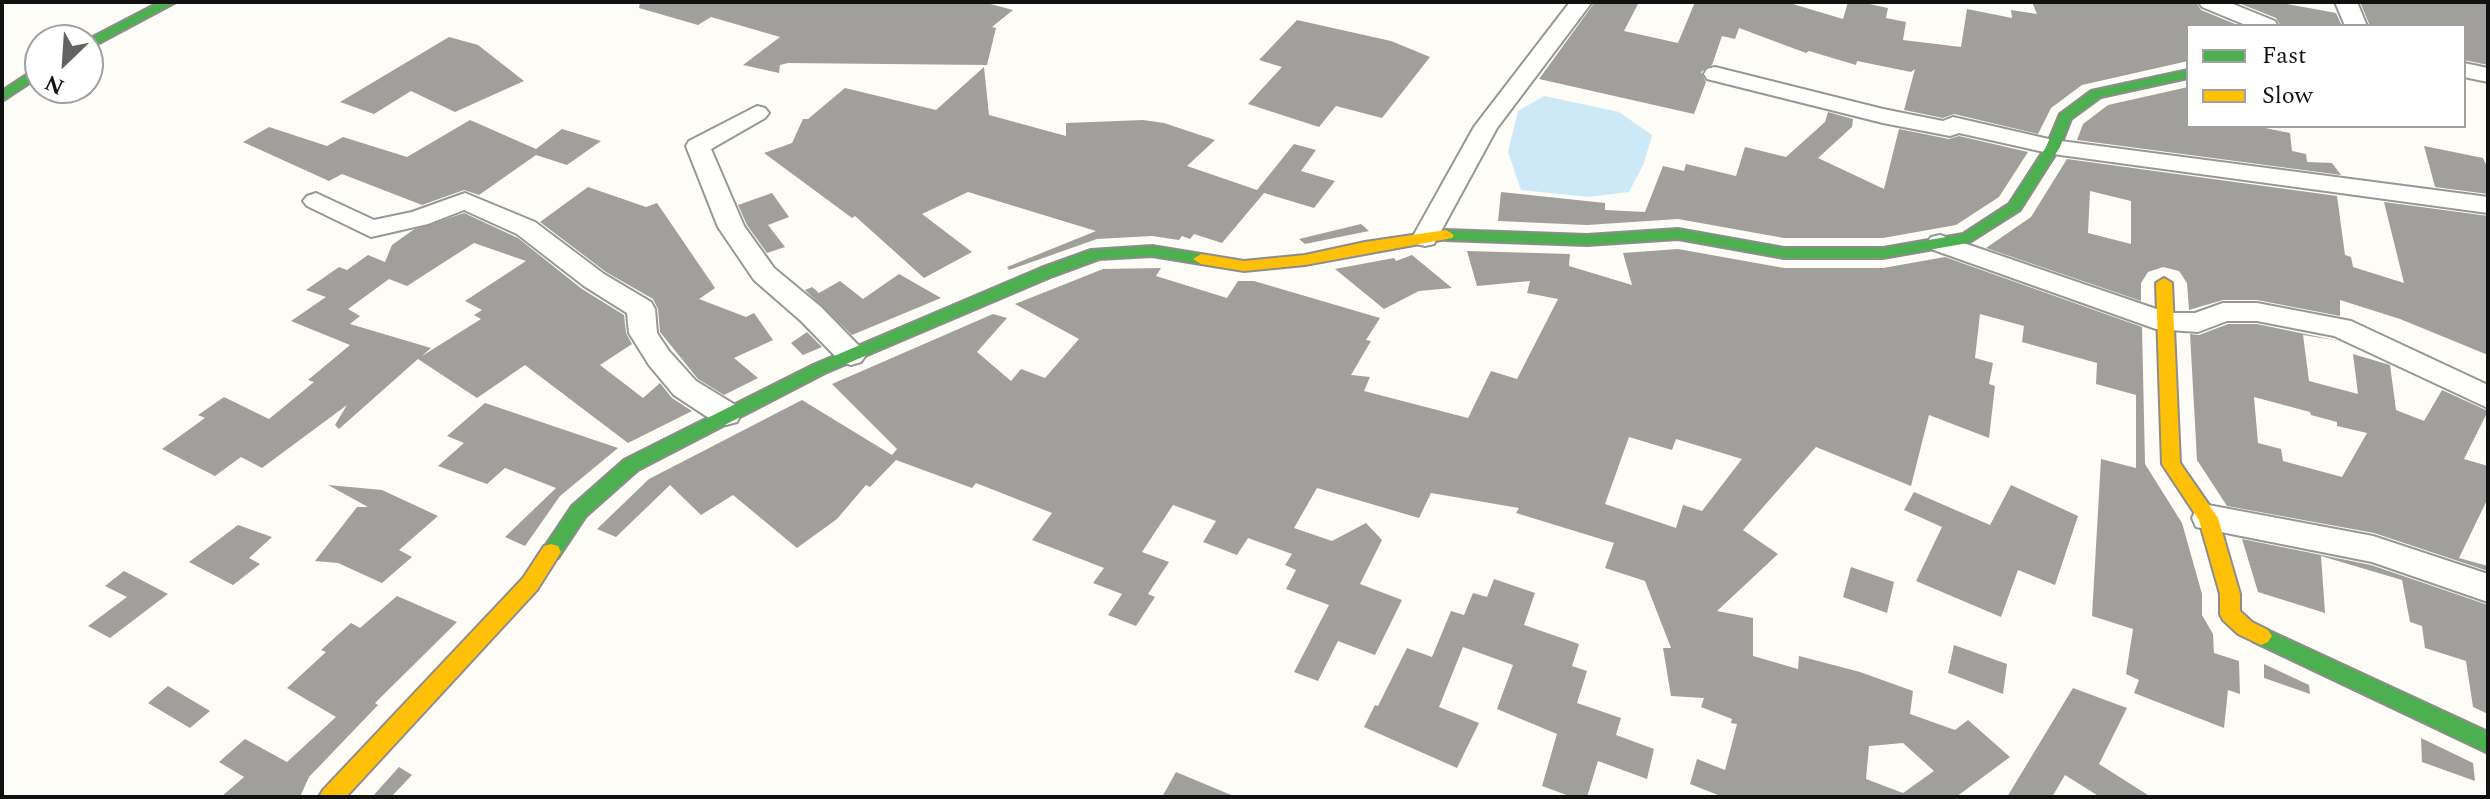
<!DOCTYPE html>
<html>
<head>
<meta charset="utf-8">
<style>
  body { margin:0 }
  #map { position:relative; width:2490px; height:799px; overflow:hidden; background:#fdfcf7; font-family:Spectral,serif }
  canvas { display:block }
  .frame { position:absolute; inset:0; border:4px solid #111; pointer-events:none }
  .legend { position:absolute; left:2186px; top:24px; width:280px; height:104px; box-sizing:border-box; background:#fff; border:2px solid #a0a0a0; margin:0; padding:10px 14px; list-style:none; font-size:24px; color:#111 }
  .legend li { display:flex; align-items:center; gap:16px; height:40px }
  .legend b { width:40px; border:2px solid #a0a0a0 }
  .north { position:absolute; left:24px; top:24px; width:80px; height:80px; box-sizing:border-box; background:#fff; border:2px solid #a0a0a0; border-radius:50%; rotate:205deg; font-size:22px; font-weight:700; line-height:32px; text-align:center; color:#111 }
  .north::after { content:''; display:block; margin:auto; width:28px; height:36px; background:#646362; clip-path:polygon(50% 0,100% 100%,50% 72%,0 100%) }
</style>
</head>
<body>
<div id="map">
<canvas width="2490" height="799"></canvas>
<div class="frame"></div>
<ul class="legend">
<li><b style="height:10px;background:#4caf50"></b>Fast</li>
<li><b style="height:10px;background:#ffc107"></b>Slow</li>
</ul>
<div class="north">N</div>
</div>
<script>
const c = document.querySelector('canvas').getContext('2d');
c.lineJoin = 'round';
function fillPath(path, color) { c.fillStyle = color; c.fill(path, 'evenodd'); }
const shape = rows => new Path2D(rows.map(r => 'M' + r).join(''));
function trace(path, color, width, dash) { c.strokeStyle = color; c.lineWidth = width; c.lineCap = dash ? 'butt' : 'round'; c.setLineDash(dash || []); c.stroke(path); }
const water = shape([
  [1544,96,1619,112,1652,135,1644,163,1629,192,1589,197,1521,190,1508,152,1518,111]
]);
const building = shape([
  [640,2,983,2,1013,10,992,27,996,28,987,65,788,63,780,65,779,73,743,65,780,37,711,17,698,25,639,8],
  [1595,2,1639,2,1624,31,1678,43,1695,2,1786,2,1843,19,1848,2,1860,2,1888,8,1886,18,1906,22,1903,40,1961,47,1967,9,2012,18,2011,10,2037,14,2032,2,2196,2,2201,10,2240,26,2188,26,2188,61,2082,85,2051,108,2038,134,1954,114,1943,118,1904,110,1915,69,1911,72,1857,61,1856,65,1809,51,1806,53,1739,28,1735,39,1722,36,1712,65,1701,72,1706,82,1694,114,1539,79],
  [2236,2,2276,2,2336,13,2342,26,2281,26,2276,18],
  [2360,2,2488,2,2488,65,2464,60,2464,26,2370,26],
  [1297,20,1391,41,1430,57,1382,118,1336,106,1319,127,1248,104,1282,67,1259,60],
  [449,37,478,45,524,81,455,112,411,91,374,114,340,102],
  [984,67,989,115,1066,136,1066,123,1143,120,1164,123,1215,140,1187,166,1257,190,1294,144,1316,150,1301,171,1335,181,1314,208,1264,193,1222,243,1194,234,1190,239,1182,236,1179,240,1152,236,1097,239,1009,270,1007,267,1096,231,968,192,922,214,972,252,924,278,855,216,852,218,764,153,792,143,803,119,808,119,845,88,936,110],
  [2188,87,2188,126,2255,126,2290,133,2292,151,2306,154,2307,162,2332,163,2341,175,2077,140,2083,124,2108,105],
  [1828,112,1853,119,1852,127,1818,158,1884,189,1899,129,1949,139,1959,136,2028,152,1999,197,1956,225,1883,238,1784,238,1678,219,1587,225,1498,221,1501,192,1605,203,1605,210,1645,212,1663,166,1684,171,1686,164,1736,176,1745,147,1786,157,1825,122],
  [470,120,536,149,562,129,601,141,567,165,536,155,479,195,464,190,422,205,342,174,329,181,243,142,269,127,327,146,343,137,407,157],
  [2424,146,2483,158,2488,169,2488,194,2435,187],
  [2067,159,2337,196,2345,255,2351,257,2353,267,2404,283,2384,202,2488,216,2488,355,2400,319,2340,300,2340,316,2257,300,2223,300,2189,310,2187,283,2179,271,2163,267,2148,272,2141,283,2141,301,1986,248,2031,217],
  [2090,191,2131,201,2131,244,2088,233],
  [588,187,646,207,657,203,715,288,699,299,746,317,754,313,773,340,734,358,758,378,724,395,698,379,660,332,658,309,653,299,606,272,540,222],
  [772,193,789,217,768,225,785,247,767,253,747,225,738,205],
  [464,213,518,238,582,289,624,315,626,333,632,344,600,365,643,398,660,383,672,398,692,411,628,443,525,365,477,398,418,359,339,429,335,425,347,405,262,468,241,457,215,476,162,449,205,418,198,415,224,397,269,419,314,382,308,380,350,345,291,321,326,297,306,290,339,267,347,270,368,255,385,262,392,245,413,230],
  [474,243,526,261,465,301,482,310,474,315,481,319,422,356,431,348,350,324,360,316,348,309,389,279,407,286],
  [1361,224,1369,231,1305,244,1299,239],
  [1678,249,1784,268,1883,268,1945,257,2142,327,2145,464,2182,523,2202,594,2202,615,2213,634,2214,653,2239,661,2240,694,2228,690,2224,728,2134,693,2139,680,2126,674,2133,629,2092,616,2101,459,2136,468,2136,395,2096,384,2097,363,2022,342,2024,326,1980,314,1975,358,1993,363,1989,384,1995,386,1989,438,1929,415,1911,486,1816,447,1743,530,1778,554,1717,611,1753,618,1753,656,1798,669,1799,656,1860,672,1913,691,1910,714,1955,730,1968,720,2010,757,1956,797,1723,797,1690,784,1697,759,1725,770,1737,724,1731,723,1732,719,1701,707,1704,698,1671,696,1663,648,1671,648,1645,581,1605,568,1614,543,1516,513,1519,508,1431,493,1419,518,1317,488,1294,528,1332,541,1366,523,1382,540,1360,584,1402,600,1375,655,1338,641,1318,681,1294,672,1329,605,1286,589,1296,570,1285,565,1292,554,1248,538,1237,555,1203,542,1216,521,1173,505,1142,552,1169,562,1148,594,1155,597,1136,626,1108,615,1122,594,1093,583,1104,568,1032,540,1052,513,976,483,972,488,896,460,870,487,866,485,837,519,797,548,733,495,701,515,670,485,616,537,597,529,649,479,802,400,892,455,897,449,832,384,993,314,1007,318,977,352,1011,381,1021,369,1045,378,1079,339,1015,304,1103,269,1161,268,1156,276,1227,298,1238,281,1254,281,1380,318,1366,340,1371,341,1351,375,1370,377,1364,391,1468,418,1491,371,1517,379,1558,299,1527,293,1530,281,1477,286,1467,251,1570,254,1569,266,1632,285,1623,253],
  [1629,437,1672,450,1676,439,1742,459,1702,511,1683,505,1676,528,1605,504],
  [1903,743,1934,771,1903,793,1866,779,1869,746],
  [1412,255,1452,288,1419,291,1384,309,1335,269,1394,258,1396,261],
  [899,274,941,298,852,335,805,290,812,287,819,293,840,281,863,299],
  [2228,324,2257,324,2339,341,2303,335,2309,381,2358,394,2353,354,2390,365,2396,410,2424,421,2442,390,2488,411,2464,459,2488,466,2488,498,2459,558,2488,566,2488,571,2374,533,2227,506,2197,460,2190,334,2199,335],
  [2254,397,2310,412,2311,415,2337,422,2337,426,2367,433,2342,477,2283,461,2281,449,2258,443],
  [807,332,822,347,803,355,791,343],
  [485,403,618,448,560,496,525,546,505,537,556,488,505,468,487,484,438,466,464,443,447,436],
  [328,485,382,490,438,516,399,550,412,557,382,583,338,563,315,561,357,507,368,507],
  [2011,485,2078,516,2055,585,2018,570,2001,617,1916,581,1942,527,1904,510,1914,492,1990,525],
  [238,525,272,537,249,558,260,564,233,585,189,562],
  [2242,539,2371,565,2488,605,2488,714,2473,707,2466,661,2425,648,2422,626,2410,622,2402,580,2321,556,2325,613,2258,592],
  [1851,567,1894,582,1887,613,1843,597],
  [124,571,168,594,110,638,88,626,127,597,105,586],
  [1494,579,1535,593,1524,625,1579,644,1572,666,1587,671,1577,703,1621,718,1616,735,1654,749,1647,779,1598,761,1587,797,1572,797,1542,786,1557,734,1497,709,1513,665,1463,647,1439,707,1479,723,1457,768,1364,727,1375,705,1378,706,1407,648,1432,657,1451,611,1464,615,1473,593,1487,597],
  [397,596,457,622,375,703,378,705,309,777,300,797,221,797,244,777,219,762,245,739,287,762,336,717,287,688,326,652,321,650,351,623,360,628],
  [1954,645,2007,664,2003,694,1948,673],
  [2264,664,2309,685,2310,694,2264,678],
  [168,686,210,711,190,728,148,703],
  [2073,688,2127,708,2099,764,2151,797,2100,797,2065,775,2052,797,2007,797],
  [2421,738,2473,763,2475,781,2422,762],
  [399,767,412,775,391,797,372,797],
  [1176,772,1236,797,1162,797]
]);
const street = shape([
  [1570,2,1592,2,1497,128,1434,244,1425,246,1416,244,1412,238,1474,127,1570,2],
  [2199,2,2228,2,2275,21,2278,26,2248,26,2202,7,2199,2],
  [2335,2,2357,2,2367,26,2345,26,2335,2],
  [2464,63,2488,68,2488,82,2464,77,2464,63],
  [1715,67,1883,109,1943,121,1953,117,2053,140,2488,197,2488,213,2053,154,1959,133,1950,136,1883,123,1707,79,1704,74,1707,69,1715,67],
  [757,106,765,108,769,113,765,118,711,149,744,226,774,268,821,307,861,348,866,355,861,362,851,365,841,362,801,321,754,280,718,227,686,146,689,141,757,106],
  [316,193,374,220,412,212,465,193,535,222,604,274,651,302,655,309,657,333,669,351,696,381,737,406,741,414,737,422,726,425,715,422,674,395,649,365,629,333,627,313,584,286,517,234,464,210,428,224,371,237,307,206,303,201,307,196,316,193],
  [1940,235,2168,313,2195,313,2223,303,2257,303,2351,321,2488,385,2488,408,2334,336,2257,321,2227,321,2198,332,2156,329,1931,249,1927,243,1931,237,1940,235],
  [2208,505,2373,536,2488,574,2488,602,2372,562,2196,527,2192,518,2196,509,2208,505]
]);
const fast = shape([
  [160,2,176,2,88,49,87,40,160,2],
  [40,66,40,76,2,101,2,91,40,66],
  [2188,70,2188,78,2101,97,2071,119,2060,147,2020,210,1968,243,1883,258,1784,258,1678,239,1587,245,1446,240,1438,235,1446,230,1587,235,1678,229,1784,248,1883,248,1963,234,2009,204,2046,147,2060,114,2091,91,2188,70],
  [1152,246,1201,254,1209,259,1201,264,1152,256,1099,259,1053,276,825,373,638,470,586,516,558,558,551,560,544,558,541,552,572,506,624,460,813,365,1041,268,1091,250,1152,246],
  [2261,627,2488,732,2488,753,2254,642,2250,636,2254,630,2261,627]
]);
const slow = shape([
  [1446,230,1454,235,1452,238,1305,265,1244,271,1201,264,1193,259,1201,254,1244,261,1305,255,1365,242,1446,230],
  [2164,278,2172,283,2180,463,2218,518,2240,594,2240,611,2252,622,2268,630,2272,636,2268,642,2261,645,2238,634,2223,620,2220,614,2220,594,2199,520,2162,464,2156,283,2164,278],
  [551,544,558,546,561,552,537,590,346,797,319,797,323,790,523,578,544,546,551,544]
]);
fillPath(water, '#cde8f7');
fillPath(building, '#a19f9c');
trace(street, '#979795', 4);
trace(fast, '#8e8d8b', 4);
trace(slow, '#8e8d8b', 4);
fillPath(street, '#fffffe');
fillPath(fast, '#4caf50');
fillPath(slow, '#ffc107');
</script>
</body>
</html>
